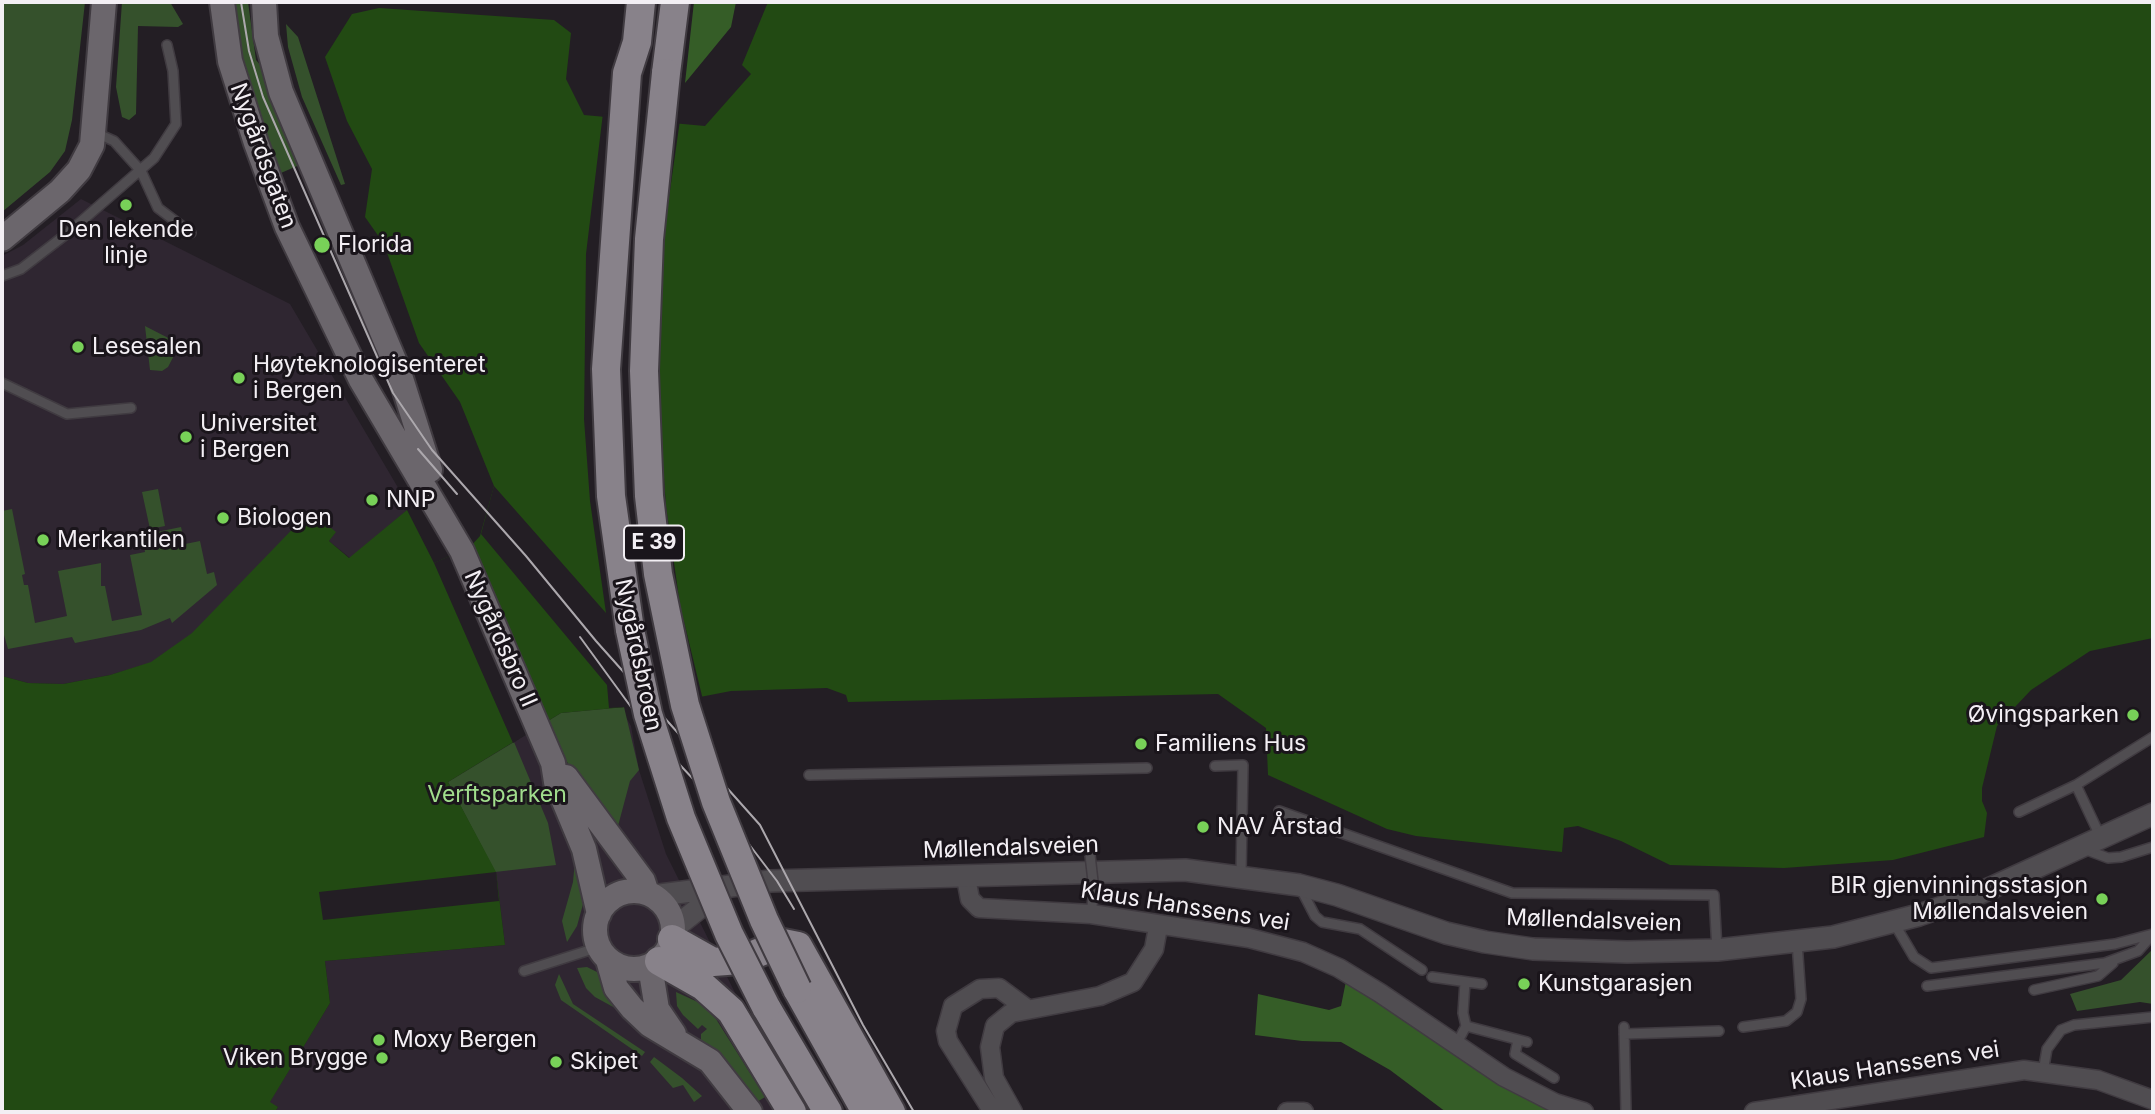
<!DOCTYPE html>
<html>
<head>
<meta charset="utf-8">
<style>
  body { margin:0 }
  #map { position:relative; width:2155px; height:1114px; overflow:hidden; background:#231e24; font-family:Inter,sans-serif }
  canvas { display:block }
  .frame { position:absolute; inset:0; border:4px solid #f3eff4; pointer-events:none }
</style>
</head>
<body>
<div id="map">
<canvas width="2155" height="1114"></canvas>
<div class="frame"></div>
</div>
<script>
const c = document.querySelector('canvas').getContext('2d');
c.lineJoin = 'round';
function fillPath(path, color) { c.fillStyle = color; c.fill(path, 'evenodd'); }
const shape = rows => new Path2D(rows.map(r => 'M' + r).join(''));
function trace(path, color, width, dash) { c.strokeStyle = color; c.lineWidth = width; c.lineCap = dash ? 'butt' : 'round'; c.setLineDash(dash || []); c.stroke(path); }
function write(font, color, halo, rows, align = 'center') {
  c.font = font + ' Inter,sans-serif'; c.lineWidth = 6; c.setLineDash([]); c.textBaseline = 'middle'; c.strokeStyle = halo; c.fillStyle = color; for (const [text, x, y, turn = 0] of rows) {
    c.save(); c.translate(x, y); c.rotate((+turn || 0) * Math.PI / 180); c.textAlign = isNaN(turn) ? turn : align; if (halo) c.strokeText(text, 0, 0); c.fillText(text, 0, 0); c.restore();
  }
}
const built = shape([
  [81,199,290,304,410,508,350,558,329,541,335,532,151,663,110,675,63,684,28,683,2,676,2,256,23,245],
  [620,707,631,726,639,770,666,854,756,1035,802,1112,275,1112,278,1107,269,1103,330,1003,325,961,505,945,496,872,448,782,561,713]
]);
const green = shape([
  [2,2,85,2,72,120,65,151,50,172,2,212],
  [122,2,170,2,183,24,178,27,138,26,136,114,129,120,122,117,116,87],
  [226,2,248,2,256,60,268,74,304,163,274,176],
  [286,24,298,37,345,184,341,185,302,97,288,47],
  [145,326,180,344,168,367,162,371,150,370],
  [158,489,165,526,150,529,142,492],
  [12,509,25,574,22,575,24,585,28,585,35,623,67,616,58,571,101,563,101,586,105,586,112,621,142,615,130,555,145,552,142,535,181,527,185,544,200,541,207,574,214,572,217,585,172,623,170,618,141,630,75,643,72,637,8,649,2,628,2,511],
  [624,707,639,770,630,781,618,826,614,830,577,783,548,721,561,713],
  [514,742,548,823,556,865,495,872,448,782],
  [575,860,585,897,577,926,567,942,562,921,573,882],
  [2153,949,2153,1004,2140,1002,2077,1011,2070,994,2121,980],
  [587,967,597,972,615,1008,595,997,586,988,577,968],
  [559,974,573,1004,645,1052,642,1056,561,1000,555,985],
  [676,992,700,1003,716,1019,765,1097,757,1102,724,1060,701,1041,701,1034,707,1029,702,1025,698,1029,683,1015,677,1006],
  [654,1057,682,1078,702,1096,694,1102,683,1085,673,1088,650,1062]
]);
const forest = shape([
  [694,2,736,2,731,27,685,83],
  [1346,981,1561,1112,1446,1112,1390,1070,1341,1042,1302,1041,1255,1035,1258,994,1329,1010,1341,1006]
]);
const water = shape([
  [768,2,2153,2,2153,638,2090,651,2031,690,1997,726,1982,788,1982,801,1987,813,1984,837,1893,860,1784,868,1670,865,1621,841,1578,826,1564,828,1562,852,1416,836,1387,829,1268,775,1266,728,1218,694,848,702,846,695,827,688,731,691,669,703,561,713,448,782,496,872,505,945,325,961,330,1003,270,1102,278,1107,275,1112,2,1112,2,676,28,683,63,684,110,675,151,662,192,633,310,511,336,532,329,541,349,558,407,510,434,563,470,547,480,536,494,486,460,402,419,343,384,244,365,217,372,169,347,121,325,57,352,14,379,8,554,20,571,33,566,79,584,115,705,126,751,74,742,65]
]);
const pier = shape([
  [603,113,680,120,663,240,659,312,659,407,666,506,680,605,703,700,628,710,627,707,609,708,607,685,481,534,494,486,606,613,590,501,584,419,586,254],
  [470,547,548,721,513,743,434,563],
  [496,872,499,901,323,920,319,892]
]);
const service = shape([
  [96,133,114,141,141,171,158,208,191,233],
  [2,276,21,269,69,232,154,158,176,124,173,71,167,45],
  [2,383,67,414,131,408],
  [1215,766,1243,765,1241,875],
  [809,775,1147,768],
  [1279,811,1512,893,1714,895,1717,950],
  [2019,812,2076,785],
  [2101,838,2076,785,2153,737],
  [2084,849,2108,858,2121,857,2153,847],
  [1301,889,1315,916,1322,922,1360,929,1422,970],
  [1091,914,1094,890],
  [1894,923,1914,957,1931,968,2115,944,2153,934],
  [524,971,599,947],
  [1432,977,1482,984],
  [1465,982,1463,1013,1466,1026],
  [1927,986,2105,963,2138,951,2153,934],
  [2034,990,2098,976,2113,963],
  [1624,1027,1626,1112],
  [1743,1027,1786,1021,1797,1012,1801,999,1797,942],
  [1624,1034,1719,1031],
  [1518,1040,1515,1054,1554,1078],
  [1456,1045,1466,1026,1527,1042],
  [2043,1072,2047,1049,2061,1030,2074,1025,2153,1017]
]);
const minor = shape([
  [966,878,970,899,979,908,1091,914,1249,938,1303,952,1339,968,1380,993,1504,1077,1555,1103,1584,1112],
  [993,1112,948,1041,946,1031,953,1006,980,989,999,988,1026,1008],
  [1013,1112,994,1078,990,1047,995,1026,1011,1013,1100,996,1133,982,1154,949,1158,927],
  [1287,1112,1304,1112],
  [1754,1112,2024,1070,2098,1080,2153,1100]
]);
const tertiary = shape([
  [652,896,770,881,1185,870,1299,885,1337,895,1446,933,1485,942,1533,949,1627,952,1717,950,1833,937,1919,915,1969,898,2153,814],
  [673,929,723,889]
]);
const secondary = shape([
  [222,2,230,61,256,143,287,227,361,380,462,551,553,763,556,782,584,849,599,914],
  [264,2,266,36,281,92,399,372,430,470],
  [2,239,60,191,79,170,92,145,104,2],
  [566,777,643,881,647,893],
  '595 930a39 39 0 1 1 78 0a39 39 0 1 1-78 0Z',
  [608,960,616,988,632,1008,650,1025,710,1061,750,1112],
  [650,966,657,1009,674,1034]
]);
const trunk = shape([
  [666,73,675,2],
  [630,630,611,496,606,369,627,73,637,42,641,2],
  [672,939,713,962,740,960,783,943,798,946,891,1112],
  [659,961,703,986,731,1011,792,1112],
  [797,989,866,1112],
  [766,1007,828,1112]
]);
const tram = shape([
  [241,2,249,51,263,97,393,393,432,450,526,556,596,641,760,825,863,1025,914,1112],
  [418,449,457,494],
  [580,637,650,733,726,814,777,881,794,909]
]);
const serviceBridge = shape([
  [1090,855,1094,890]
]);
const trunkBridge = shape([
  [666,73,649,239,644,371,649,496,658,574,685,705,716,802,764,920,797,989],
  [630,630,648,714,681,818,729,934,766,1007]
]);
const markers = [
  [126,205,7,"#78d158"],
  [322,245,9,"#78d158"],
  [78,347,7,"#78d158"],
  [239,378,7,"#78d158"],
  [186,437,7,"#78d158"],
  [372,500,7,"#78d158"],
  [223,518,7,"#78d158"],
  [43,540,7,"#78d158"],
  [2133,715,7,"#78d158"],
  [1141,744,7,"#78d158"],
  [1203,827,7,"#78d158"],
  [2102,899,7,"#78d158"],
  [1524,984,7,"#78d158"],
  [379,1040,7,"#78d158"],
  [382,1058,7,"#78d158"],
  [556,1062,7,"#78d158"]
];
const shields = [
  [654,543,60]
];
const shieldNames = [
  ["E 39",654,543]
];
const streetNames = [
  ["Nygårdsgaten",263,156,70],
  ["Nygårdsbro II",500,639,66],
  ["Nygårdsbroen",638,655,78],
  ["Møllendalsveien",1011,848,-2],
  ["Klaus Hanssens vei",1185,907,9],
  ["Møllendalsveien",1594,921,2],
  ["Klaus Hanssens vei",1895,1066,-9]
];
const poiNames = [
  ["Den lekende",126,230,"center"],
  ["linje",126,256,"center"],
  ["Florida",338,245],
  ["Lesesalen",92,347],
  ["Høyteknologisenteret",253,365],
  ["i Bergen",253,391],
  ["Universitet",200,424],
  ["i Bergen",200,450],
  ["NNP",386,500],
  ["Biologen",237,518],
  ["Merkantilen",57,540],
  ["Øvingsparken",2119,715,"right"],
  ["Familiens Hus",1155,744],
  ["NAV Årstad",1217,827],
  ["BIR gjenvinningsstasjon",2088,886,"right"],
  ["Møllendalsveien",2088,912,"right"],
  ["Kunstgarasjen",1538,984],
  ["Moxy Bergen",393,1040],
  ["Viken Brygge",368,1058,"right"],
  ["Skipet",570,1062]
];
const parkNames = [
  ["Verftsparken",497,795]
];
fillPath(built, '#2f2631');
fillPath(green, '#35512c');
fillPath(forest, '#355d27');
fillPath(water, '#224a13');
fillPath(pier, '#231e24');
trace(service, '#403b41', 12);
trace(minor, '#403b41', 21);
trace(tertiary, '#403b41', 24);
trace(secondary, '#403b41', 28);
trace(trunk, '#403b41', 32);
trace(service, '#504d51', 9);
trace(minor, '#504d51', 18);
trace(tertiary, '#504d51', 21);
trace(secondary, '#6b666c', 24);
trace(trunk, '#88828a', 28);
trace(tram, '#aca8ad', 2);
trace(serviceBridge, '#403b41', 12, []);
trace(trunkBridge, '#403b41', 32, []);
trace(serviceBridge, '#504d51', 9);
trace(trunkBridge, '#88828a', 28);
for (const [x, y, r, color] of markers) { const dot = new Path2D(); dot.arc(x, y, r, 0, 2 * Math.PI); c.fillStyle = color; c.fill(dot); trace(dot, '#1a151b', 2.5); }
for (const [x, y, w] of shields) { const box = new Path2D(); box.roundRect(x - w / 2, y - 17.5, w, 35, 5); c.fillStyle = '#1a151b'; c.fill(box); trace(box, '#f3eff4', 2); }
write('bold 21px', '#f3eff4', null, shieldNames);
write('23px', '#f3eff4', '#1a151b', streetNames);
write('23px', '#f3eff4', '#1a151b', poiNames, 'left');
write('23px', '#a1dd8d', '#1a151b', parkNames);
</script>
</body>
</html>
